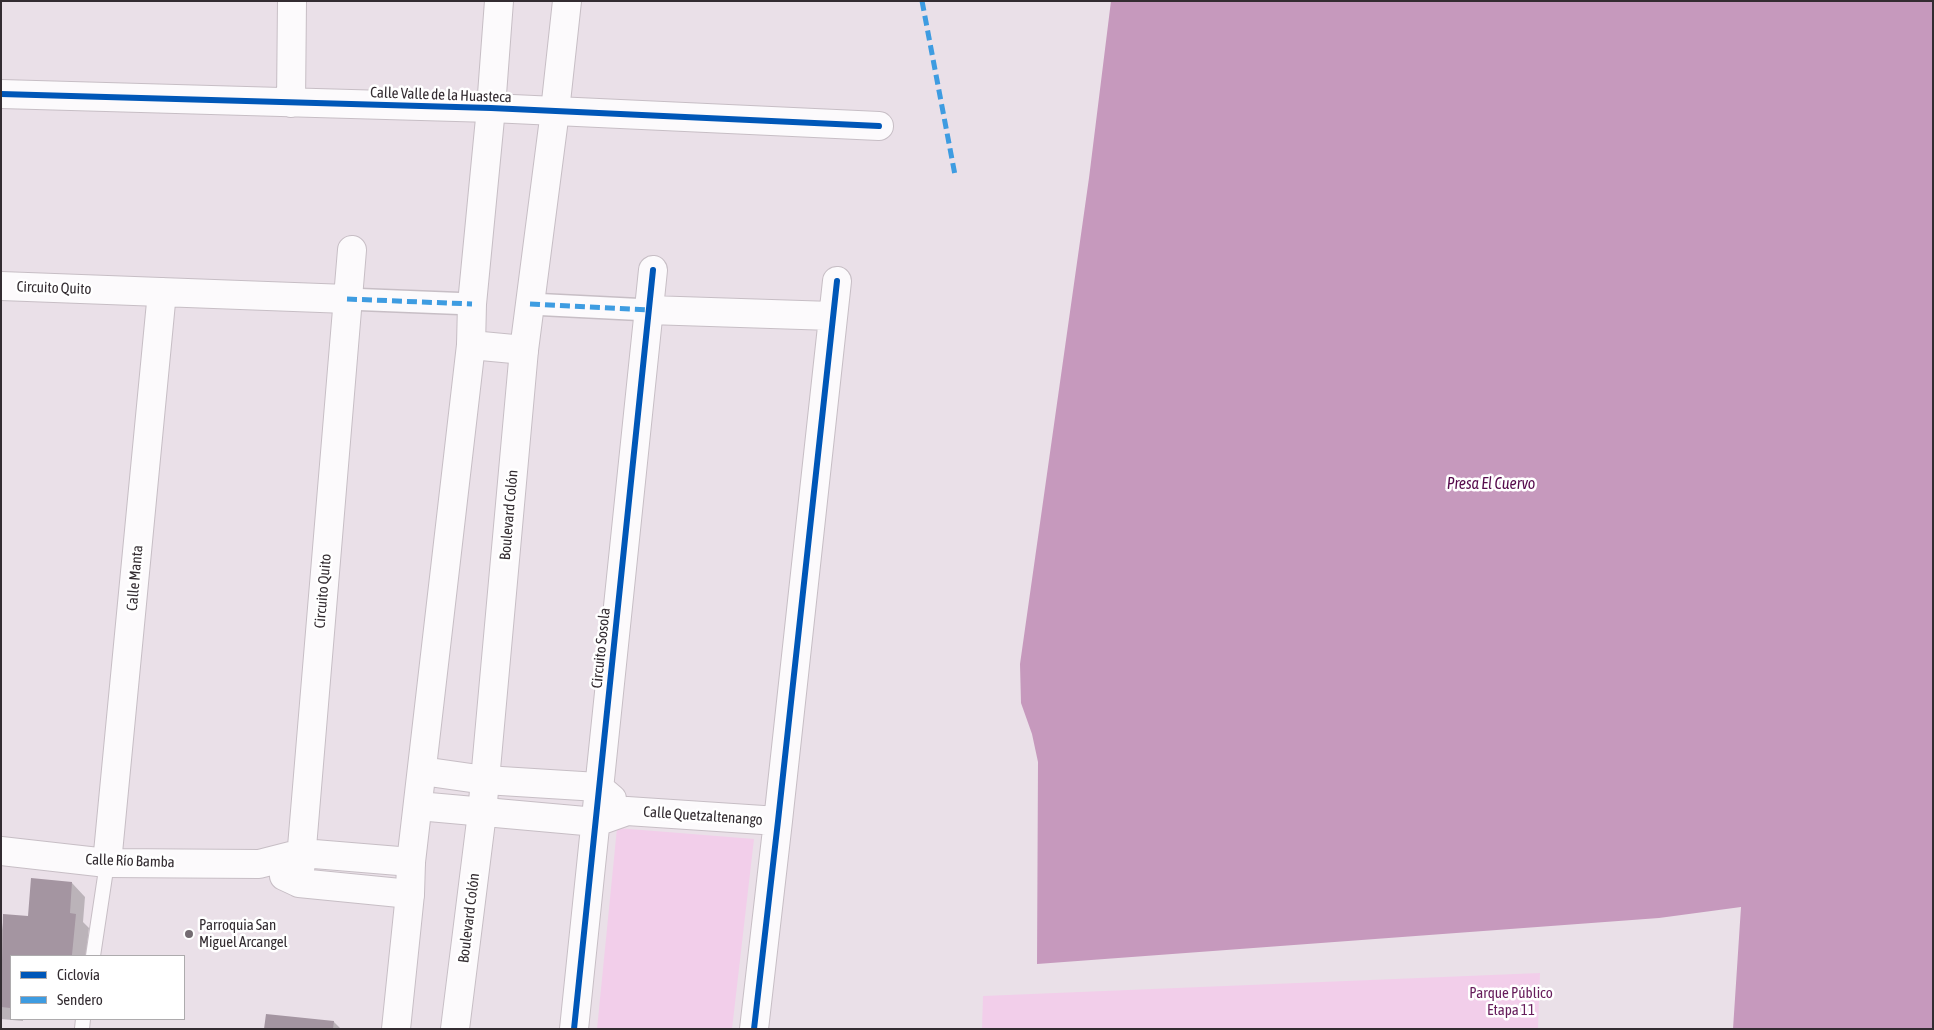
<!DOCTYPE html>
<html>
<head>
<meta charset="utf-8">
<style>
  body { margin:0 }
  #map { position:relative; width:1934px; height:1030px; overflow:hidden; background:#eae0e8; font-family:"Asap Condensed",sans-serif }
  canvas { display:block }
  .frame { position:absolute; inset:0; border:2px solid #332c31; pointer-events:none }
  .legend { position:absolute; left:10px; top:955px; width:175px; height:65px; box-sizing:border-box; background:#fff; border:1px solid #adabad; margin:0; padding:6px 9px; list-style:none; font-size:15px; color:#332c31 }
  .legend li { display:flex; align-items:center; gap:10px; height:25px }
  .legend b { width:25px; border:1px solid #adabad }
</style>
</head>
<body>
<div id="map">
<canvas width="1934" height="1030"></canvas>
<div class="frame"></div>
<ul class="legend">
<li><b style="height:6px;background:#0057b8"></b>Ciclovía</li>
<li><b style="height:6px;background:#3e9ce1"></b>Sendero</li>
</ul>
</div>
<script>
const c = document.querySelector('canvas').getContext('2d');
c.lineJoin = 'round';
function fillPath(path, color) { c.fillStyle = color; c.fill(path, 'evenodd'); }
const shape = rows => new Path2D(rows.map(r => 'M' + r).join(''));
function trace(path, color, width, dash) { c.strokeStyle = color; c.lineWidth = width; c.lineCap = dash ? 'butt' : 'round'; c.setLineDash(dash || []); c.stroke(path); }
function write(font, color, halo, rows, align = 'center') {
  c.font = font + ' "Asap Condensed",sans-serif'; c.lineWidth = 5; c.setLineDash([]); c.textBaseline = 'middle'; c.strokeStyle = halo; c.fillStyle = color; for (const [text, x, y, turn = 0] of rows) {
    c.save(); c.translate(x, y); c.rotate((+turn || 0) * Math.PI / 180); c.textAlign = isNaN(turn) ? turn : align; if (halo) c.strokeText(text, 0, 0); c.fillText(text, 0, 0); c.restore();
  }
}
const green = shape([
  [617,828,754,839,732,1029,597,1029],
  [1540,973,1538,1029,982,1029,983,996]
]);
const water = shape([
  [1111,1,1933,1,1933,1029,1733,1029,1741,907,1659,918,1037,964,1038,762,1032,734,1021,703,1020,664,1089,178]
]);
const shadow = shape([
  [72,883,85,897,83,922,89,928,86,956,11,956,11,1019,23,1019,23,1021,1,1019,1,938,4,915,29,917],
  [334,1022,341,1029,266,1029]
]);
const building = shape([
  [31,878,72,882,70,913,76,914,72,955,11,956,11,1002,10,1008,1,1007,3,914,28,916],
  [266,1014,334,1021,333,1029,264,1029]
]);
const service = shape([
  [93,956,107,863],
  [82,1029,83,1019]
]);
const pedestrian = shape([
  [347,299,472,304],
  [530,304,649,310]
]);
const minor = shape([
  [1,94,491,108,879,126],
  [291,103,292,1],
  [1,286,347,299],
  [649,310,832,316],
  [471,345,524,350],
  [422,771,485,780,598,787,612,799],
  [418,806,596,822,627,811,778,821],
  [1,851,107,863,259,864,302,853,411,862],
  [107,863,162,292],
  [284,876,299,883,410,894],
  [299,883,352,250],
  [574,1029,653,270],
  [754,1029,778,821,837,281]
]);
const secondary = shape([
  [396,1029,410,894,411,862,471,345,472,304,491,108,499,1],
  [455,1029,482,813,524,350,555,111,567,1]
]);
const quiet = shape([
  [922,1,955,175],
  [347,299,472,304],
  [530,304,649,310]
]);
const cycleway = shape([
  [1,94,491,108,879,126],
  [574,1029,653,270],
  [754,1029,778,821,837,281]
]);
const markers = [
  [189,934,5,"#736b71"]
];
const streetNames = [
  ["Calle Valle de la Huasteca",441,95,2],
  ["Circuito Quito",54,288,2],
  ["Boulevard Colón",509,515,-85],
  ["Calle Manta",135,578,-85],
  ["Circuito Quito",323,591,-85],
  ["Circuito Sosola",601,648,-84],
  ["Calle Quetzaltenango",703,816,4],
  ["Calle Río Bamba",130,861,2],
  ["Boulevard Colón",469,918,-83]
];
const poiNames = [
  ["Parroquia San",199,925],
  ["Miguel Arcangel",199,942]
];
const parkNames = [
  ["Parque Público",1511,993],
  ["Etapa 11",1511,1010]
];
const waterNames = [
  ["Presa El Cuervo",1491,484]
];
fillPath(green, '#f2ceea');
fillPath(water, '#c699bd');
fillPath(shadow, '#0003');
fillPath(building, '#a495a1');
trace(service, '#c7bec5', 16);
trace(pedestrian, '#c7bec5', 24);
trace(minor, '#c7bec5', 30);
trace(secondary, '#c7bec5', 30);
trace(service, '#fcfafc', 14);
trace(pedestrian, '#fcfafc', 21);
trace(minor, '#fcfafc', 28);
trace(secondary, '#fcfafc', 28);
trace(quiet, '#3e9ce1', 5, [10, 5]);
trace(cycleway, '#0057b8', 6);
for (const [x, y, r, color] of markers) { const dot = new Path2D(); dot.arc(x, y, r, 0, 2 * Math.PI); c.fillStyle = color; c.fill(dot); trace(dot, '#fff', 2); }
write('15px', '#332c31', '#fff', streetNames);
write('15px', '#332c31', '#fff', poiNames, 'left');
write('15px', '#661c5b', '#fff', parkNames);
write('italic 16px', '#560b4c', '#fff', waterNames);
</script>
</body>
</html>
